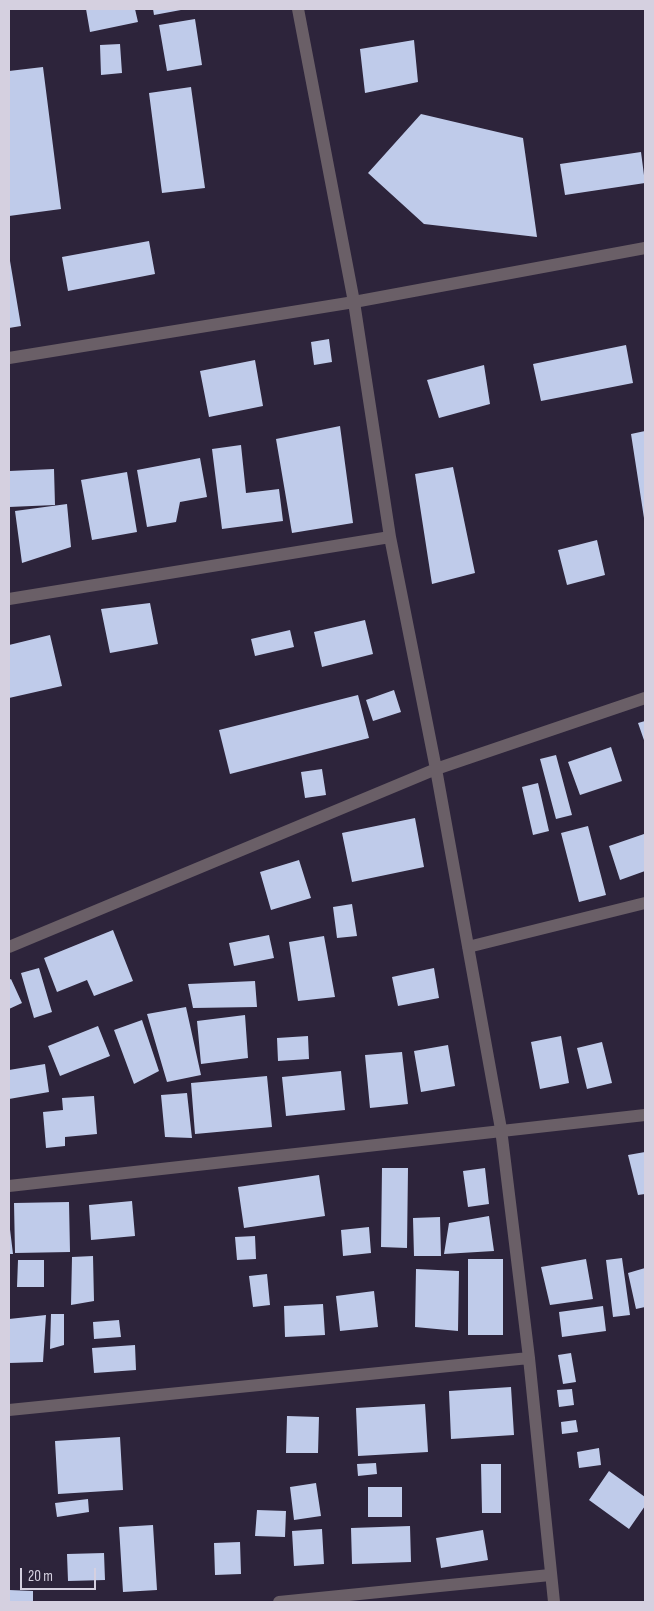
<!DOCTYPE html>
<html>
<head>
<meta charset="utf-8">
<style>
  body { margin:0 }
  #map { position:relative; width:654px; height:1611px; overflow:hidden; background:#2d243b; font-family:"Sofia Sans Condensed",sans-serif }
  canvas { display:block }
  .frame { position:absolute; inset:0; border:10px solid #d5d0e0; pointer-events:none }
  .scale { position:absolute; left:20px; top:1568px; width:76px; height:22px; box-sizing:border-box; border:2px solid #d5d0e0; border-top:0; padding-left:6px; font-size:15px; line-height:18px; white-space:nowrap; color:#d5d0e0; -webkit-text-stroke:4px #2d243b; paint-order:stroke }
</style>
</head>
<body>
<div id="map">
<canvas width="654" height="1611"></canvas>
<div class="frame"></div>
<div class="scale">20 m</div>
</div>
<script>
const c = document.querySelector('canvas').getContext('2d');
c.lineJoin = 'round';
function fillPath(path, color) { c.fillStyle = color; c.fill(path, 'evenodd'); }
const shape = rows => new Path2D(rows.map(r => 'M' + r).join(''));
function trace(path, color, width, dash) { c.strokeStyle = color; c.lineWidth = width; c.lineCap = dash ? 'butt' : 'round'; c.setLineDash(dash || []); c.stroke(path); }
const building = shape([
  [86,9,135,9,138,22,90,32],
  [153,9,181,9,181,10,154,15],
  [195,19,202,65,167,71,159,25],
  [414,40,418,82,365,93,360,49],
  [120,44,122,73,101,75,100,45],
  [43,67,61,209,9,216,9,71],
  [191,87,205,188,162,193,149,93],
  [421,114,523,138,537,237,424,224,368,173],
  [641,152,645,183,565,195,560,164],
  [149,241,155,274,68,291,62,257],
  [9,255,21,326,9,328],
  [329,339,332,362,314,365,311,342],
  [626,345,633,383,541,401,533,364],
  [255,360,263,406,209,417,200,371],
  [484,365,490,404,439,418,427,380],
  [340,426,353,523,292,533,276,439],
  [645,431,645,518,644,518,631,434],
  [241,445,246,493,279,489,283,521,222,529,212,449],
  [200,458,207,497,180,502,176,522,147,527,137,470],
  [453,467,475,573,432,584,415,474],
  [54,469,55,505,9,507,9,471],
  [127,472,137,532,92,540,81,480],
  [67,504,71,547,22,563,15,511],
  [597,540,605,575,567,585,558,550],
  [150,603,158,644,110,653,101,609],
  [365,620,373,654,322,667,314,632],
  [290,630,294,647,255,656,251,639],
  [50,635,62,686,9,698,9,645],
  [394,690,401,712,373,721,366,700],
  [358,695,369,738,230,774,219,730],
  [645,721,645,743,638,723],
  [611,747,622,781,580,795,568,762],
  [556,755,572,815,556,819,540,759],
  [322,769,326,795,305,798,301,772],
  [538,783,549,831,533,835,522,787],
  [415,818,424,867,352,882,342,833],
  [588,826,606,895,579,902,561,833],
  [644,834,645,871,620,880,609,846],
  [299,860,311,898,271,910,260,872],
  [352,904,357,936,337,938,333,907],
  [113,930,133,981,94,996,87,980,57,992,44,958],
  [269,935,274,958,234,966,229,943],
  [324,936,335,997,298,1001,289,942],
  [39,968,52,1012,34,1018,21,973],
  [434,968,439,998,398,1006,392,977],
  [11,979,22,1003,9,1009,9,980],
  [255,981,257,1007,193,1008,188,984],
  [186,1007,201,1075,167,1082,147,1014],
  [245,1015,248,1058,201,1064,197,1021],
  [142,1020,159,1071,134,1084,114,1030],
  [98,1026,110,1056,60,1076,48,1046],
  [308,1036,309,1059,278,1061,277,1038],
  [561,1036,569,1083,540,1089,531,1042],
  [602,1042,612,1083,587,1089,577,1048],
  [448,1045,455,1086,421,1092,414,1051],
  [402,1052,408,1104,370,1108,365,1055],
  [45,1064,49,1092,9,1099,9,1070],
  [341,1071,345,1110,286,1116,282,1077],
  [267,1076,272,1127,195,1134,191,1083],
  [187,1093,192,1138,165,1137,161,1095],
  [94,1096,97,1134,65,1137,65,1146,46,1148,43,1112,63,1110,62,1098],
  [645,1152,645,1194,638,1195,628,1155],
  [382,1168,408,1168,407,1248,381,1247],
  [485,1168,489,1204,468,1207,463,1171],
  [319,1175,325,1216,244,1228,238,1187],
  [132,1201,135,1236,91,1240,89,1205],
  [69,1202,70,1252,15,1253,14,1203],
  [489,1216,494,1251,444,1254,449,1223],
  [440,1217,441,1256,414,1256,413,1218],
  [9,1221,13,1254,9,1254],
  [369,1227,371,1253,343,1256,341,1230],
  [255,1236,256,1259,237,1260,235,1237],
  [93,1256,94,1301,71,1305,72,1257],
  [622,1258,630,1315,613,1317,606,1260],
  [468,1259,503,1259,503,1335,468,1335],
  [586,1259,593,1299,550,1305,541,1267],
  [18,1260,44,1260,44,1287,17,1287],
  [645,1268,645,1307,636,1309,628,1273],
  [416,1269,459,1271,458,1331,415,1327],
  [267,1274,270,1305,253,1307,249,1276],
  [374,1291,378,1327,340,1331,336,1296],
  [323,1304,325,1335,285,1337,284,1306],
  [603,1306,606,1331,562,1337,559,1312],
  [51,1314,64,1314,64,1345,50,1349],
  [46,1315,43,1362,9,1363,9,1319],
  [119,1320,121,1337,94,1339,93,1322],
  [135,1345,136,1370,94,1373,92,1348],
  [571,1353,576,1382,563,1384,558,1355],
  [511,1387,514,1435,451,1439,449,1391],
  [572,1389,574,1405,559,1407,557,1390],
  [425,1404,428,1452,358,1456,356,1408],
  [287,1416,319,1417,318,1453,286,1453],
  [576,1420,578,1432,562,1434,561,1422],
  [120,1437,123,1490,58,1494,55,1441],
  [599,1448,601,1465,579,1468,577,1452],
  [376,1463,377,1474,358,1476,357,1464],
  [481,1464,501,1464,501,1513,482,1513],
  [609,1471,645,1497,645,1506,629,1529,589,1500],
  [316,1483,321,1516,294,1520,290,1487],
  [368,1487,402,1487,402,1517,368,1517],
  [88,1499,89,1512,57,1517,55,1503],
  [257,1510,286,1511,285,1537,255,1536],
  [153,1525,157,1590,123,1592,119,1527],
  [410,1526,411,1562,352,1564,351,1528],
  [322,1529,324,1564,294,1566,292,1531],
  [483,1530,488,1560,441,1568,436,1538],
  [240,1542,241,1574,215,1575,214,1543],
  [104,1553,105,1580,68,1581,67,1554],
  [9,1590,33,1591,33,1602,9,1602]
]);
const minor = shape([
  [298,9,354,302,390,537,436,769,501,1129,529,1358,554,1602],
  [9,358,354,302,645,248],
  [9,599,390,537],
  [9,947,436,769,645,698],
  [468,947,645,903],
  [9,1186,645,1115],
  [9,1410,529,1358],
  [279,1602,550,1575]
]);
fillPath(building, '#bfcbea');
trace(minor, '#6a5f67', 12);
</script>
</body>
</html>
